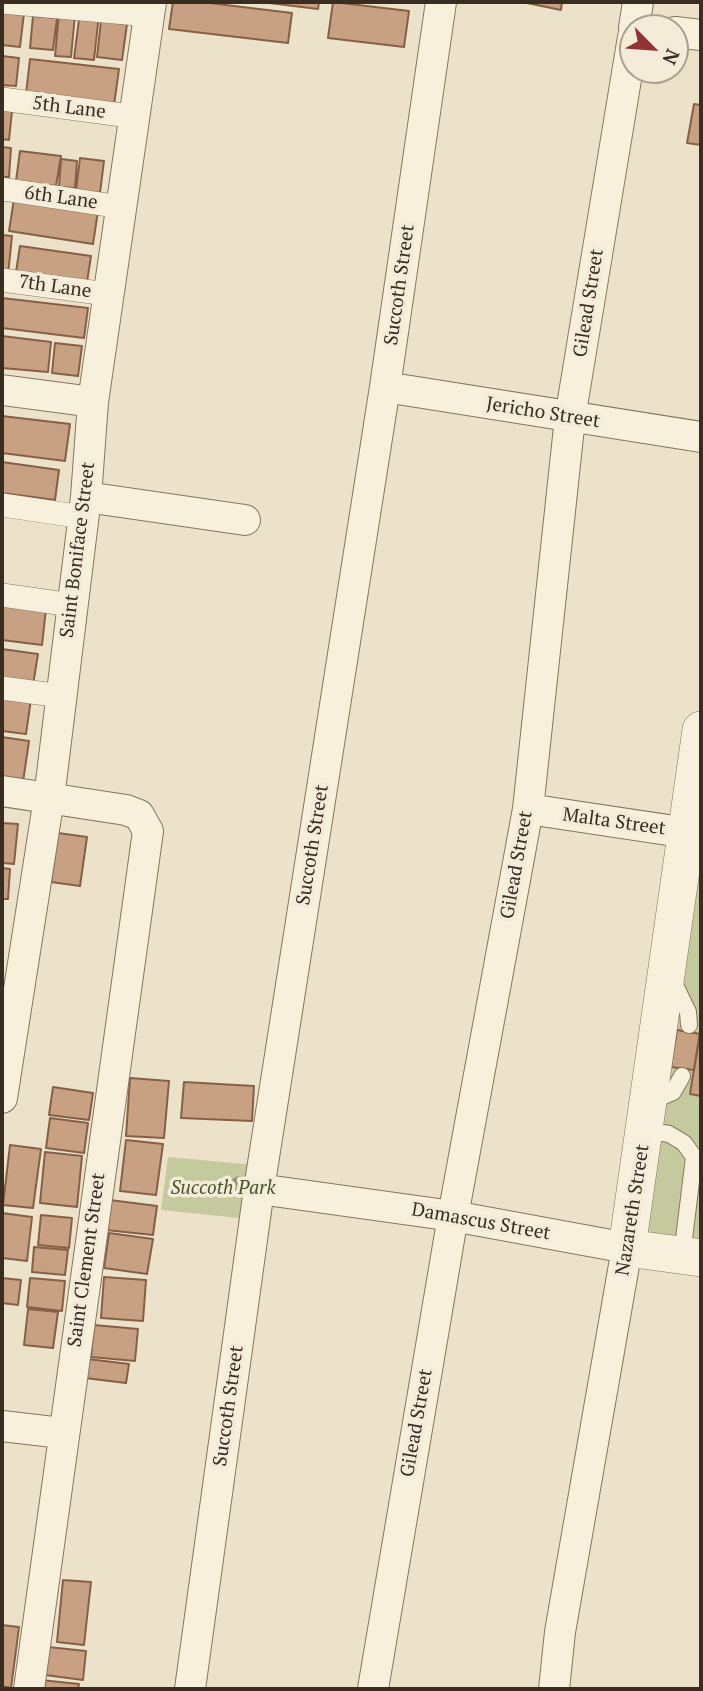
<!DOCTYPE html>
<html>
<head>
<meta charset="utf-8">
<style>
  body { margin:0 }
  #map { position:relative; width:703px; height:1691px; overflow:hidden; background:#ece2ca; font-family:"PT Serif",serif }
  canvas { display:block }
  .frame { position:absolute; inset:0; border:4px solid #392d22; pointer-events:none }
  .north { position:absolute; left:619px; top:14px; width:70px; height:70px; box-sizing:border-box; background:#f4ecd9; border:2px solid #a9a090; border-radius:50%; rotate:115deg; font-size:19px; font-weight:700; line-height:28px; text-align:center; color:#392d22 }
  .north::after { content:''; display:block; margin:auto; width:24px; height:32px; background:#933333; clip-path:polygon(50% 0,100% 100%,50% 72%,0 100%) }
</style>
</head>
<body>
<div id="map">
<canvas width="703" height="1691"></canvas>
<div class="frame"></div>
<div class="north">N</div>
</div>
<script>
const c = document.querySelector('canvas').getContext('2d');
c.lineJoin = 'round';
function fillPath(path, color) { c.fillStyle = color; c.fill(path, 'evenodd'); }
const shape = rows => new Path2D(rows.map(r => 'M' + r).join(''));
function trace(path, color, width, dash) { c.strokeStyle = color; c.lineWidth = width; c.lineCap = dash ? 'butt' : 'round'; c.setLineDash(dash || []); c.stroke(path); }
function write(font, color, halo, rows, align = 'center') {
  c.font = font + ' "PT Serif",serif'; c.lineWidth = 7; c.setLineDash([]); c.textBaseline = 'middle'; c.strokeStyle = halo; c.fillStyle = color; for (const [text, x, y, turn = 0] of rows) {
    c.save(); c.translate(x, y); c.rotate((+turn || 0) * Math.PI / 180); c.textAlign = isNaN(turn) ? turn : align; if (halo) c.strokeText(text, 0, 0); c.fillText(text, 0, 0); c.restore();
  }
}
const green = shape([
  [701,848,701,1247,641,1237],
  [168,1157,255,1165,248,1219,161,1210]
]);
const building = shape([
  [173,2,201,2,292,13,288,43,169,29,173,2],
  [261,2,319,2,318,9,261,2],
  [333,2,409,11,404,47,328,38,333,2],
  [522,2,562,2,561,10,522,2],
  [2,10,24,13,20,47,2,45,2,10],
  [80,12,99,14,94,60,74,58,80,12],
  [59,13,75,15,71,57,55,56,59,13],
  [33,16,57,18,53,50,30,48,33,16],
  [101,21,127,24,122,60,97,57,101,21],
  [2,56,19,58,16,86,2,85,2,56],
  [30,59,119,69,114,105,26,94,30,59],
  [694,104,701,105,701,145,687,143,694,104],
  [2,109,12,111,9,140,2,139,2,109],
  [2,147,11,148,9,177,2,177,2,147],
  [20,151,61,156,56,186,16,181,20,151],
  [80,158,104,161,100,193,76,191,80,158],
  [61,159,77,161,75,188,59,187,61,159],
  [14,199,98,211,93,244,9,231,14,199],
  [2,235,12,236,8,275,2,274,2,235],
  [20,246,91,256,87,282,16,272,20,246],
  [2,298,88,308,84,338,2,328,2,298],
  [2,336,51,342,48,372,2,368,2,336],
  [55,343,82,346,78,376,52,373,55,343],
  [2,416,70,424,65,461,2,453,2,416],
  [2,462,59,470,55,500,2,493,2,462],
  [2,603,46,609,42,645,2,640,2,603],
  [2,649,38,654,33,685,2,681,2,649],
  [2,695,31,699,26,734,2,731,2,695],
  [2,737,29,741,23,782,2,778,2,737],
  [2,823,18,824,14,864,2,863,2,823],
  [58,833,87,837,80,886,51,882,58,833],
  [2,868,10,869,8,899,2,899,2,868],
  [701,1025,701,1096,690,1094,701,1025],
  [677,1030,700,1034,694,1070,671,1067,677,1030],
  [130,1078,169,1081,164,1138,126,1136,130,1078],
  [184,1082,254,1086,252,1121,181,1118,184,1082],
  [53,1087,93,1093,89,1120,49,1115,53,1087],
  [50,1118,88,1123,84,1153,46,1148,50,1118],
  [126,1140,163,1144,156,1195,120,1191,126,1140],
  [10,1145,41,1149,33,1208,3,1205,10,1145],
  [45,1152,82,1156,77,1207,40,1203,45,1152],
  [110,1200,157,1206,153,1235,106,1230,110,1200],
  [2,1213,32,1217,27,1261,2,1258,2,1213],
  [41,1215,72,1218,69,1248,38,1245,41,1215],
  [109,1233,153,1239,147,1274,104,1268,109,1233],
  [34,1247,68,1250,65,1275,32,1272,34,1247],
  [104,1277,146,1280,143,1321,101,1318,104,1277],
  [2,1278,21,1280,18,1305,2,1303,2,1278],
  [30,1278,65,1281,62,1311,27,1307,30,1278],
  [28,1309,58,1312,53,1348,24,1345,28,1309],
  [94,1325,138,1329,135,1361,91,1357,94,1325],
  [88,1359,129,1364,126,1383,85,1378,88,1359],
  [63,1580,91,1582,84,1645,57,1642,63,1580],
  [2,1625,19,1627,11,1688,2,1686,2,1625],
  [48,1647,86,1651,83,1680,45,1675,48,1647],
  [41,1680,79,1684,78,1689,40,1689,41,1680]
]);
const service = shape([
  [672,979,688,1012,689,1025],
  [650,1102,673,1092,682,1076],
  [645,1130,669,1134,684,1143,694,1157,682,1255]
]);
const pedestrian = shape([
  [2,2,149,15],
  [2,99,137,117],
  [2,189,121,207],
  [2,280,107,294],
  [2,505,83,517],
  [2,595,72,605],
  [2,688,61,696]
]);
const minor = shape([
  [634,28,638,2],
  [675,32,701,35],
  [385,387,701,437],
  [2,390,93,402],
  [86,497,245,520],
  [2,791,126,810,139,815,148,831,29,1689],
  [528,809,701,835],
  [2,1098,49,798,86,497,93,402,151,2],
  [259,1189,453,1216,627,1248,560,1632,554,1689],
  [2,1426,62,1433],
  [190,1689,259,1189,385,387,441,2],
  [373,1689,453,1216,528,809,570,418,633,37]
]);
const tertiary = shape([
  [701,730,627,1248,701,1258]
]);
const trees = [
  [240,1186]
];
const streetNames = [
  ["5th Lane",69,108,7],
  ["6th Lane",61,198,8],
  ["Succoth Street",400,285,-82],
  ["7th Lane",55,287,8],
  ["Gilead Street",589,303,-81],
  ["Jericho Street",543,413,9],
  ["Saint Boniface Street",78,550,-83],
  ["Malta Street",614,822,8],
  ["Succoth Street",313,845,-81],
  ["Gilead Street",517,865,-80],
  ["Nazareth Street",633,1210,-81],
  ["Damascus Street",481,1222,10],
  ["Saint Clement Street",87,1260,-82],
  ["Succoth Street",229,1406,-82],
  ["Gilead Street",417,1423,-80]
];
const parkNames = [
  ["Succoth Park",223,1189]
];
fillPath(green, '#c5ca9e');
fillPath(building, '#c8a082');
trace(building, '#866046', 2);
trace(service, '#88755f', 18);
trace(pedestrian, '#88755f', 24);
trace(minor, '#88755f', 32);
trace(tertiary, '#88755f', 38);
trace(service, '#f7f0dd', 16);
trace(pedestrian, '#f7f0dd', 23);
trace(minor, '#f7f0dd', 30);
trace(tertiary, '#f7f0dd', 37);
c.fillStyle = '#929472';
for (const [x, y] of trees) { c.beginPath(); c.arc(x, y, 10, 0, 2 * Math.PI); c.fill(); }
write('19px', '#392d22', '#f4ecd9', streetNames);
write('italic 19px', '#49552a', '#f4ecd9', parkNames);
</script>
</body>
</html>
